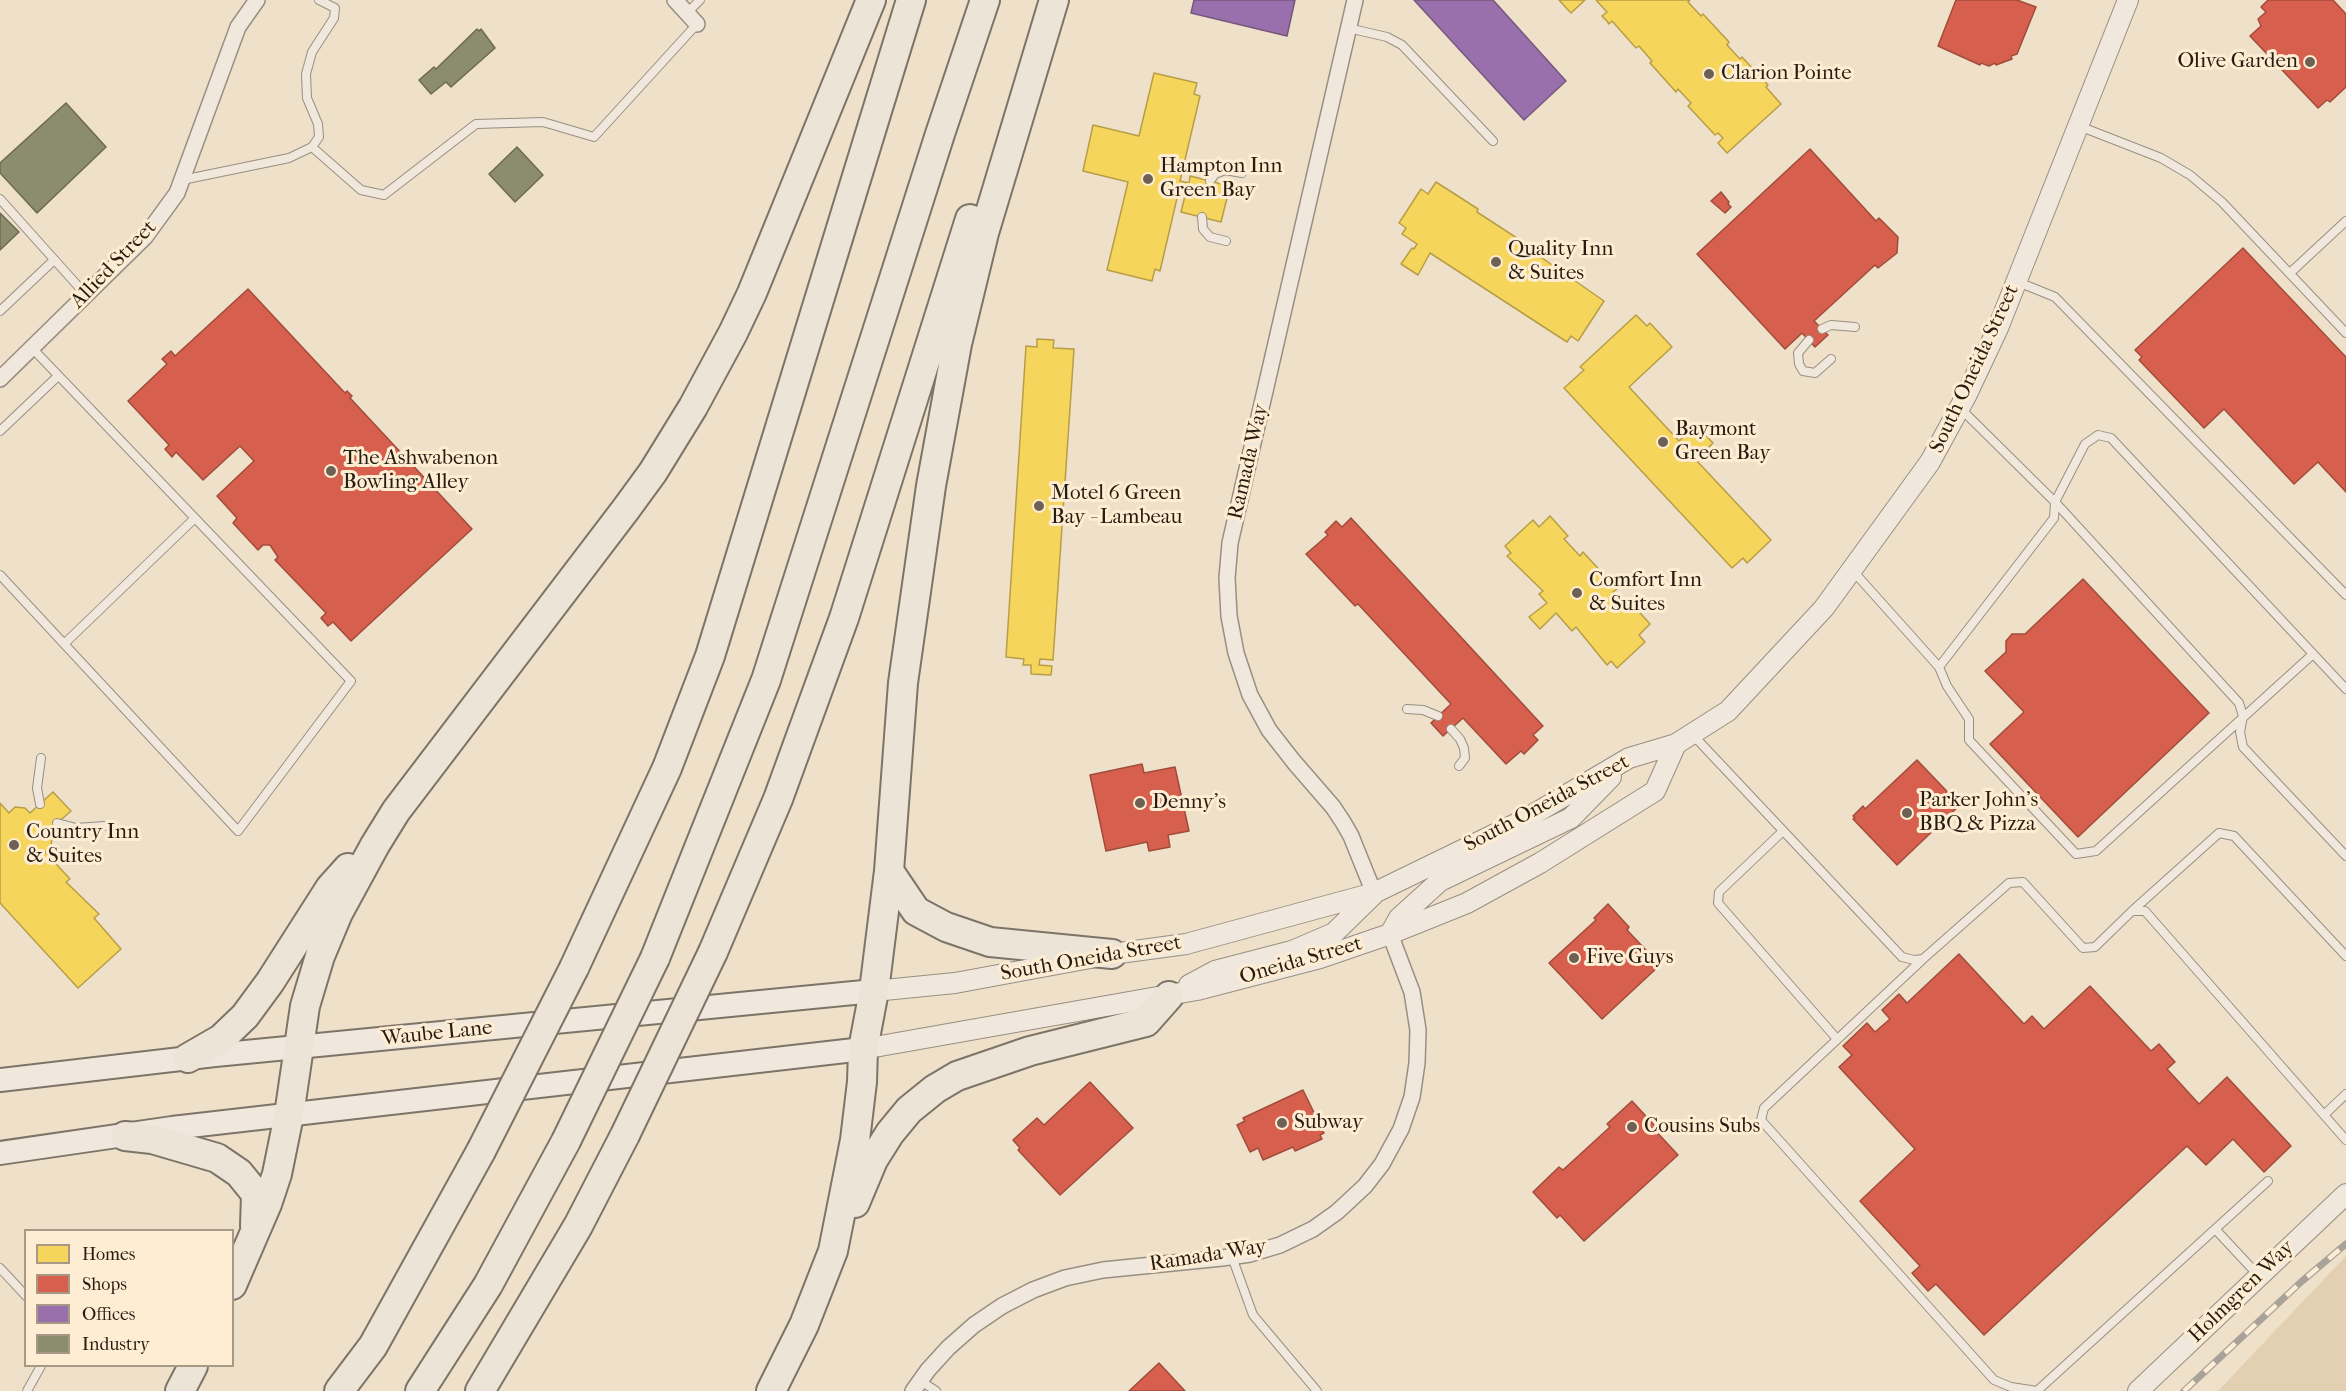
<!DOCTYPE html>
<html>
<head>
<meta charset="utf-8">
<style>
  body { margin:0 }
  #map { position:relative; width:2346px; height:1391px; overflow:hidden; background:#efe0c9; font-family:"IM FELL French Canon",serif }
  canvas { display:block }
  .legend { position:absolute; left:24px; top:1229px; width:210px; height:138px; box-sizing:border-box; background:#feedd2; border:2px solid #a79985; margin:0; padding:8px 10px; list-style:none; font-size:18px; color:#251c12 }
  .legend li { display:flex; align-items:center; gap:12px; height:30px }
  .legend b { width:30px; border:2px solid #a79985 }
</style>
</head>
<body>
<div id="map">
<canvas width="2346" height="1391"></canvas>
<ul class="legend">
<li><b style="height:16px;background:#f6d55c"></b>Homes</li>
<li><b style="height:16px;background:#d6604d"></b>Shops</li>
<li><b style="height:16px;background:#9970ab"></b>Offices</li>
<li><b style="height:16px;background:#8c8c6e"></b>Industry</li>
</ul>
</div>
<script>
const c = document.querySelector('canvas').getContext('2d');
c.lineJoin = 'round';
function fillPath(path, color) { c.fillStyle = color; c.fill(path, 'evenodd'); }
const shape = rows => new Path2D(rows.map(r => 'M' + r).join(''));
function trace(path, color, width, dash) { c.strokeStyle = color; c.lineWidth = width; c.lineCap = dash ? 'butt' : 'round'; c.setLineDash(dash || []); c.stroke(path); }
function write(font, color, halo, rows, align = 'center') {
  c.font = font + ' "IM FELL French Canon",serif'; c.lineWidth = 6; c.setLineDash([]); c.textBaseline = 'middle'; c.strokeStyle = halo; c.fillStyle = color; for (const [text, x, y, turn = 0] of rows) {
    c.save(); c.translate(x, y); c.rotate((+turn || 0) * Math.PI / 180); c.textAlign = isNaN(turn) ? turn : align; if (halo) c.strokeText(text, 0, 0); c.fillText(text, 0, 0); c.restore();
  }
}
const green = shape([
  [2346,1256,2346,1391,2218,1391]
]);
const homes = shape([
  [1559,0,1585,0,1571,13,1559,0],
  [1596,0,1690,0,1688,2,1701,16,1703,14,1729,42,1727,45,1740,59,1742,57,1768,85,1766,87,1781,104,1727,153,1718,143,1723,138,1718,133,1715,135,1688,106,1691,103,1678,89,1676,92,1650,63,1652,61,1639,46,1636,48,1612,21,1609,24,1607,21,1602,16,1607,12,1596,0],
  [1154,73,1197,83,1194,94,1200,96,1180,181,1189,183,1190,176,1230,186,1221,222,1181,212,1185,196,1178,194,1160,271,1155,269,1152,281,1107,270,1128,182,1083,171,1093,125,1139,136,1154,73],
  [1436,182,1478,209,1477,212,1523,242,1522,244,1604,301,1578,341,1571,336,1567,342,1430,253,1418,275,1401,264,1412,248,1414,249,1417,244,1402,234,1406,228,1399,223,1421,189,1428,194,1436,182],
  [1636,315,1647,326,1650,323,1672,347,1629,387,1679,441,1696,425,1713,443,1696,460,1771,540,1747,563,1743,558,1732,568,1564,388,1584,370,1580,367,1636,315],
  [1037,339,1054,340,1053,348,1074,349,1053,660,1040,659,1039,665,1052,666,1051,675,1031,674,1031,665,1023,665,1024,659,1006,657,1026,346,1037,347,1037,339],
  [1550,516,1568,536,1564,539,1580,556,1583,552,1617,589,1613,592,1629,609,1633,605,1650,624,1639,635,1645,642,1617,668,1611,661,1607,665,1576,627,1572,631,1556,613,1540,629,1529,617,1547,603,1539,594,1543,591,1507,556,1511,553,1505,546,1533,520,1539,527,1550,516],
  [53,792,71,811,47,832,52,837,51,847,45,852,70,879,66,882,99,914,94,918,121,949,78,988,0,903,0,803,9,813,15,807,25,808,30,813,53,792]
]);
const shops = shape([
  [1956,0,2017,0,2036,7,2017,54,2011,56,2012,59,1996,65,1995,63,1989,66,1981,63,1980,65,1938,46,1956,0],
  [2268,0,2333,0,2346,14,2346,87,2330,102,2327,100,2318,108,2250,36,2261,26,2258,19,2266,12,2261,7,2268,0],
  [1810,149,1876,221,1879,218,1898,237,1897,253,1878,268,1875,265,1814,321,1828,335,1815,347,1802,333,1785,349,1697,254,1810,149],
  [1721,192,1729,202,1728,204,1731,207,1725,213,1711,201,1721,192],
  [2243,248,2346,357,2346,492,2318,462,2294,484,2224,409,2204,428,2139,360,2142,357,2135,350,2243,248],
  [248,289,345,393,347,391,352,396,350,398,472,529,351,641,333,622,328,626,321,618,326,613,275,560,278,557,270,545,263,545,258,550,233,523,237,518,217,496,254,461,240,446,203,480,176,452,172,457,165,449,169,445,128,401,167,364,162,359,171,351,175,356,248,289],
  [1351,518,1543,726,1533,735,1538,740,1524,754,1521,751,1506,764,1463,718,1443,736,1431,723,1451,704,1358,604,1355,606,1306,554,1328,535,1325,532,1336,521,1342,527,1351,518],
  [2083,579,2209,713,2078,837,1990,744,2024,712,1985,671,2006,652,2006,641,2012,634,2025,634,2083,579],
  [1917,760,1960,805,1897,865,1853,819,1855,818,1853,816,1863,806,1865,809,1917,760],
  [1142,764,1144,773,1175,767,1189,831,1168,835,1170,847,1149,851,1147,842,1106,851,1090,775,1142,764],
  [1608,904,1629,927,1627,930,1660,965,1602,1019,1549,963,1596,920,1594,918,1608,904],
  [1959,954,2024,1024,2032,1016,2044,1029,2090,986,2151,1051,2159,1044,2175,1062,2167,1069,2199,1104,2227,1077,2291,1146,2264,1172,2233,1139,2206,1165,2187,1146,1984,1335,1936,1284,1928,1291,1912,1273,1920,1266,1860,1201,1915,1149,1839,1067,1852,1055,1843,1046,1867,1023,1875,1032,1890,1019,1882,1010,1899,994,1907,1003,1959,954],
  [1090,1082,1133,1128,1060,1195,1018,1150,1020,1148,1013,1140,1037,1118,1044,1125,1090,1082],
  [1303,1090,1324,1133,1320,1135,1322,1139,1295,1151,1293,1147,1263,1160,1258,1148,1250,1152,1237,1125,1245,1121,1243,1118,1303,1090],
  [1632,1101,1655,1126,1653,1128,1678,1155,1584,1241,1560,1215,1557,1218,1533,1192,1559,1167,1563,1170,1610,1127,1607,1124,1632,1101],
  [1159,1363,1185,1391,1129,1391,1159,1363]
]);
const offices = shape([
  [1194,0,1295,0,1287,36,1191,13,1194,0],
  [1414,0,1493,0,1566,81,1524,120,1414,0]
]);
const industry = shape([
  [477,29,479,31,481,29,495,48,451,87,446,82,431,94,419,80,434,67,436,69,477,29],
  [66,103,106,147,37,213,0,173,0,163,66,103],
  [517,147,543,175,515,202,489,174,517,147],
  [0,213,19,232,0,250,0,213]
]);
const service = shape([
  [687,13,700,0],
  [1348,28,1387,37,1402,45,1493,141],
  [2079,126,2161,158,2190,175,2222,202,2346,333],
  [312,147,361,190,384,195,476,124,543,122,594,137,697,24],
  [182,180,289,158,312,147,319,137,318,124,307,98,306,74,312,52,334,18,335,8,319,0],
  [1210,181,1215,174,1225,170,1242,173],
  [0,199,86,295],
  [1202,217,1203,229,1210,237,1226,241],
  [2290,273,2346,221],
  [2018,282,2055,297,2346,595],
  [0,311,54,260],
  [1822,329,1831,325,1855,327],
  [1809,340,1798,353,1799,364,1803,371,1815,373,1831,359],
  [0,431,58,376],
  [1853,571,1939,667,2054,518,2055,502,1960,408],
  [0,575,238,831,351,681,32,348],
  [64,644,195,518],
  [1939,667,1947,686,1969,719,1969,740,2076,854,2096,851,2313,654],
  [2346,689,2111,438,2098,435,2085,444,2055,502,2239,703,2243,716,2240,732,2243,747,2346,856],
  [1407,709,1423,710,1438,716],
  [1451,729,1460,739,1464,748,1465,758,1459,766],
  [1693,735,1902,957,1914,960,1923,959,2009,883,2023,882,2083,948,2095,947,2132,911,2145,911,2346,1140],
  [40,804,37,788,41,758],
  [57,823,76,828,104,826],
  [1783,831,1719,892,1718,903,1837,1039],
  [2132,911,2219,833,2234,836,2346,956],
  [1923,959,1764,1108,1761,1120,1994,1380,2011,1387,2037,1391],
  [2324,1115,2346,1094],
  [2216,1230,2258,1275],
  [1232,1257,1253,1315,1317,1391],
  [0,1268,26,1296],
  [921,1381,936,1391],
  [27,1391,41,1366],
  [2037,1391,2268,1181]
]);
const minor = shape([
  [675,0,697,24],
  [1355,0,1230,543,1227,578,1229,616,1236,653,1250,695,1269,730,1294,762,1333,807,1343,822,1351,836,1374,893],
  [0,379,145,237,177,193,238,27,257,0],
  [913,1391,928,1370,948,1348,974,1325,1002,1306,1033,1290,1065,1278,1103,1270,1222,1258,1250,1254,1280,1245,1313,1229,1337,1212,1365,1186,1382,1164,1401,1129,1412,1097,1417,1063,1418,1030,1412,992,1390,934]
]);
const tertiary = shape([
  [1390,934,1399,918,1440,881,1571,818,1611,777],
  [1189,985,1215,971,1292,951,1334,933,1374,894],
  [874,991,955,983,1112,954,1186,944,1374,893,1522,821,1629,758,1676,744,1728,711,1824,608,1930,462,1966,396,1998,328,2128,0],
  [863,1049,1197,990,1320,958,1390,934,1467,903,1540,863,1655,791,1676,744],
  [2138,1391,2346,1194]
]);
const secondary = shape([
  [0,1080,215,1055,874,991],
  [0,1153,172,1128,863,1049]
]);
const motorway = shape([
  [889,871,916,911,946,927,990,942,1112,954],
  [713,952,778,799,844,618,970,219],
  [655,958,766,680,940,134,985,0],
  [574,968,667,768,710,656,911,0],
  [188,1058,221,1039,245,1016,270,982,330,888,348,868],
  [125,1136,152,1139,217,1158,239,1173,256,1194,255,1226],
  [855,1203,873,1160,890,1133,909,1110,935,1089,957,1076,1030,1051,1146,1022,1169,996],
  [232,1285,267,1204,277,1174,289,1115,305,1006,320,956,338,913,375,845,396,811,626,509,653,472,693,407,733,333,752,293,871,0],
  [180,1391,193,1366],
  [339,1391,373,1346,481,1151],
  [420,1391,488,1285,566,1141],
  [480,1391,578,1226,625,1135],
  [771,1391,804,1325,833,1251,855,1140,862,1082,863,1049,874,991,889,871,903,683,931,486,957,344,984,233,1054,0]
]);
const rail = shape([
  [2184,1391,2301,1282,2346,1244]
]);
const motorwayBridge = shape([
  [625,1135,713,952],
  [566,1141,655,958],
  [481,1151,574,968]
]);
const markers = [
  [2310,62,6,"#6c6152"],
  [1709,74,6,"#6c6152"],
  [1148,179,6,"#6c6152"],
  [1496,262,6,"#6c6152"],
  [1663,442,6,"#6c6152"],
  [331,471,6,"#6c6152"],
  [1039,506,6,"#6c6152"],
  [1577,593,6,"#6c6152"],
  [1140,803,6,"#6c6152"],
  [1907,813,6,"#6c6152"],
  [14,845,6,"#6c6152"],
  [1574,958,6,"#6c6152"],
  [1282,1123,6,"#6c6152"],
  [1632,1127,6,"#6c6152"]
];
const poiNames = [
  ["Olive Garden",2298,62,"right"],
  ["Clarion Pointe",1721,74],
  ["Hampton Inn",1160,167],
  ["Green Bay",1160,191],
  ["Quality Inn",1508,250],
  ["& Suites",1508,274],
  ["Baymont",1675,430],
  ["Green Bay",1675,454],
  ["The Ashwabenon",343,459],
  ["Bowling Alley",343,483],
  ["Motel 6 Green",1051,494],
  ["Bay - Lambeau",1051,518],
  ["Comfort Inn",1589,581],
  ["& Suites",1589,605],
  ["Parker John's",1919,801],
  ["BBQ & Pizza",1919,825],
  ["Denny's",1152,803],
  ["Country Inn",26,833],
  ["& Suites",26,857],
  ["Five Guys",1586,958],
  ["Subway",1294,1123],
  ["Cousins Subs",1644,1127]
];
const streetNames = [
  ["Allied Street",114,265,-46],
  ["South Oneida Street",1975,369,-65],
  ["Ramada Way",1249,462,-77],
  ["South Oneida Street",1547,804,-28],
  ["South Oneida Street",1091,959,-10],
  ["Oneida Street",1301,961,-16],
  ["Waube Lane",437,1034,-6],
  ["Ramada Way",1208,1256,-9],
  ["Holmgren Way",2242,1292,-44]
];
fillPath(green, '#e3cfb1');
fillPath(homes, '#f6d55c');
trace(homes, '#b79e46', 1.5);
fillPath(shops, '#d6604d');
trace(shops, '#a14c3b', 1.5);
fillPath(offices, '#9970ab');
trace(offices, '#76577d', 1.5);
fillPath(industry, '#8c8c6e');
trace(industry, '#6d6a52', 1.5);
trace(service, '#988f81', 10);
trace(minor, '#988f81', 18);
trace(tertiary, '#988f81', 22);
trace(secondary, '#7d7468', 26);
trace(motorway, '#7d7468', 32);
trace(service, '#f0e8dd', 8);
trace(minor, '#f0e8dd', 15);
trace(tertiary, '#f0e8dd', 20);
trace(secondary, '#f0e8dd', 22);
trace(motorway, '#ece4d7', 28);
trace(rail, '#a8a299', 7);
trace(rail, '#feedd2', 4.5, [14]);
trace(motorwayBridge, '#7d7468', 32, []);
trace(motorwayBridge, '#ece4d7', 28);
for (const [x, y, r, color] of markers) { const dot = new Path2D(); dot.arc(x, y, r, 0, 2 * Math.PI); c.fillStyle = color; c.fill(dot); trace(dot, '#feedd2', 2); }
write('21px', '#251c12', '#feedd2', poiNames, 'left');
write('21px', '#251c12', '#feedd2', streetNames);
</script>
</body>
</html>
